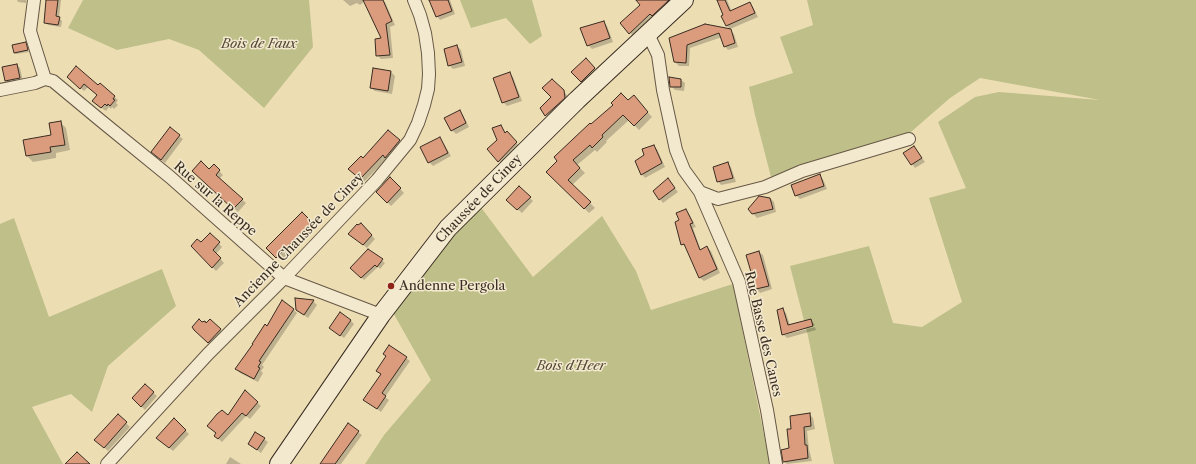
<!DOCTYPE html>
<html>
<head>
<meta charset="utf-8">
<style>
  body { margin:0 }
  canvas { display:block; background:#edddb3 }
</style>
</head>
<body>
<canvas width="1196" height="464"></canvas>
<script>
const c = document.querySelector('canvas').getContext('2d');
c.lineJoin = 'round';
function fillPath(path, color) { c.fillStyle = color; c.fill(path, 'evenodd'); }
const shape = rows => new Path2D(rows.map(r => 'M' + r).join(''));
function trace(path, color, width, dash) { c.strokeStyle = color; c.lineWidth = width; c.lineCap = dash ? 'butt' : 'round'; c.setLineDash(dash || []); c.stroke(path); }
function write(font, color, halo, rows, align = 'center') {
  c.font = font + ' "Libre Caslon Text",serif'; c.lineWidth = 3; c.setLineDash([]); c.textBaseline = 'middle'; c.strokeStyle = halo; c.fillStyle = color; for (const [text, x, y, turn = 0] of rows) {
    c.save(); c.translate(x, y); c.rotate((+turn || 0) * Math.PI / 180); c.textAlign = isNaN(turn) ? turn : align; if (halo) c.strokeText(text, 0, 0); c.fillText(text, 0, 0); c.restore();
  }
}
const green = shape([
  [83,0,309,0,313,47,264,108,199,50,169,39,117,50,68,28],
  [460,0,532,0,542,36,530,44,506,18,471,28],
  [807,0,1196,0,1196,464,834,464,808,336,790,266,869,246,893,323,922,327,962,302,929,198,966,188,938,122,975,97,999,92,1100,100,980,78,950,98,904,138,771,177,755,115,749,87,793,73,780,37,813,25],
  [480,206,533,277,602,216,636,271,651,310,733,284,770,464,365,464,384,435,431,380,391,309],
  [14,218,49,317,162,269,176,306,108,366,92,412,71,394,32,407,63,464,0,464,0,224]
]);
const shadow = shape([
  [17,0,26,0,26,3,18,2],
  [47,0,61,0,59,18,62,21,61,27,48,25,45,22],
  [343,0,363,0,365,1,360,5,357,3,350,6],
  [376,0,383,0,385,2,395,25,390,27,393,58,381,59,377,55,382,39],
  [430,0,450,0,455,14,440,20,437,16],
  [643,0,669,0,672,3,634,37,621,23,642,5],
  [718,0,727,0,732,12,750,3,753,7,758,17,730,29,727,26,722,16,724,15],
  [603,22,607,26,613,42,592,49,588,45],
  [730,30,734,34,738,47,728,50,725,46,722,37,690,48,689,66,679,66,675,62,671,39],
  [25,43,29,52,16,54,14,53],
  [457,46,461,50,465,66,453,69,449,65],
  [586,60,598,72,585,85,573,72],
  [17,65,20,68,23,82,10,85,6,81,4,67],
  [391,72,395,76,392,94,375,91,371,88],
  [509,73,513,77,522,101,507,106,503,102],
  [552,80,567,95,568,101,549,119,541,108,553,98],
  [681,80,685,83,684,91,675,90,671,86],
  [72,81,98,87,100,84,118,100,116,103,118,105,114,109,112,107,111,109,109,107,106,111,97,105,98,96,88,87,84,91],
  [628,101,638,101,652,117,639,130,629,120,606,141,607,142,597,152,595,150,577,165,585,173,572,185,595,208,589,213,547,172,591,126],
  [459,111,463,115,469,127,456,134,452,130],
  [60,122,66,128,70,150,56,153,56,158,33,162,27,156,25,141,52,136],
  [501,126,506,133,507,133,520,147,502,164,499,161,498,141],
  [388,131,403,144,389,160,387,158,364,182,349,169,363,159],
  [179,136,183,139,165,163,156,156],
  [440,138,443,142,451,156,433,166,429,162],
  [653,146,657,149,665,167,645,178,642,174,646,156],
  [917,151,925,162,915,168,905,154],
  [727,163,731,167,736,182,721,185,718,181],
  [214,166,223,175,219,179,246,203,238,212,194,171,209,170],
  [819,176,823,179,827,189,800,199,796,195],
  [390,178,404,193,391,206,377,192],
  [671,183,678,192,663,203,654,191],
  [519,187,533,201,522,213,507,200],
  [770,198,774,202,776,212,757,218,749,209],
  [686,210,689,214,696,227,693,228,701,251,707,247,711,251,720,273,704,281,700,278,687,248,682,244,680,221],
  [302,213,315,226,281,261,268,248],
  [361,224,375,239,367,248,353,237],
  [210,234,222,247,216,254,224,263,216,271,192,246,201,244],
  [368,250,385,263,380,269,378,267,364,280,352,268],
  [759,252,763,255,772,289,760,293,757,289,747,256],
  [313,301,317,305,308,318,301,313],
  [293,309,297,313,262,365,264,367,261,371,263,373,258,382,240,373,236,369,268,327],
  [782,310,786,313,790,325,811,320,815,325,784,333,784,335,815,327,816,330,787,338,783,334],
  [210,320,224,333,212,345,199,334,202,324,207,324],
  [350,320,354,324,344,338,330,328],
  [406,358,410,361,385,397,389,400,381,412,365,400,381,374,378,371],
  [145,385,157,396,145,410,133,398],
  [246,392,261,406,250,419,246,416,222,442,215,436,217,434,212,430,228,417],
  [809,414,813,418,815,429,807,431,809,449,812,461,787,464,784,462,790,449,792,429],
  [118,415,130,427,108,451,96,440],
  [174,419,189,434,173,451,161,441],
  [358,432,362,435,341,464,321,464],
  [264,439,268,442,261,453,249,444],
  [230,457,241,464,226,464]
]);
const building = shape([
  [46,0,58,0,56,16,60,17,58,25,44,23,46,0],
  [363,0,383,0,392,21,386,24,390,55,376,56,375,39,381,38,363,0],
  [429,0,448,0,452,11,436,17,429,0],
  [636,0,669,0,652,16,650,14,629,34,620,23,640,5,636,0],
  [717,0,725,0,730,11,750,2,755,13,726,26,721,16,723,15,717,0],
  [604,21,610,38,587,46,580,28,604,21],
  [705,24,731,29,735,43,724,47,719,33,687,45,686,63,674,62,669,38,705,24],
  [26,42,28,50,14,53,12,45,26,42],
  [457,45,462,62,448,66,444,49,457,45],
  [586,58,595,68,581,82,571,72,586,58],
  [17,64,20,78,5,81,2,67,17,64],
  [76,66,98,85,100,83,115,96,113,99,115,100,110,106,108,104,107,106,105,104,101,108,92,101,97,95,84,84,80,89,67,77,76,66],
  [373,68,391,71,388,91,370,88,373,68],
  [510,72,519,97,502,103,493,78,510,72],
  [669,77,681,79,681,87,670,87,669,77],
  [552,79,564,90,565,98,545,116,540,108,551,97,542,88,552,79],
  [621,93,628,100,634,95,648,112,634,126,623,115,602,135,603,137,592,148,590,145,573,160,580,168,568,180,591,202,584,209,546,172,557,161,554,157,590,123,591,124,613,105,611,103,621,93],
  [460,110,466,123,451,131,444,118,460,110],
  [61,121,65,145,50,147,51,152,26,156,23,140,51,135,49,123,61,121],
  [501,125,505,133,507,131,517,142,498,162,487,149,497,140,492,128,501,125],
  [170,127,180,135,161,160,151,152,170,127],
  [388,130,400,140,385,158,383,155,360,179,348,169,361,156,363,158,388,130],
  [440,137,448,153,428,163,420,147,440,137],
  [654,145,662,163,641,175,635,161,644,155,642,149,654,145],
  [914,146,922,158,911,165,903,153,914,146],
  [201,161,209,169,214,164,220,170,216,175,243,199,233,209,192,171,201,161],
  [728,162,733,178,717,182,713,167,728,162],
  [820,174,824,186,795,196,791,185,820,174],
  [390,177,401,188,387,203,376,192,390,177],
  [668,178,675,188,659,200,653,191,668,178],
  [519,186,531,197,517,210,506,200,519,186],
  [759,196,770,198,773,209,752,214,748,209,759,196],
  [686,209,693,223,690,224,700,250,707,246,717,269,699,278,684,244,681,245,675,222,679,220,676,213,686,209],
  [302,212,312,222,276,258,266,248,302,212],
  [361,223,372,235,363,245,348,234,357,224,358,225,361,223],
  [210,233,220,242,213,250,221,258,212,268,191,246,197,239,201,242,210,233],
  [368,249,383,259,377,267,375,265,361,278,350,268,368,249],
  [759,251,769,286,756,289,746,255,759,251],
  [295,298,314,300,304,315,296,310,295,298],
  [282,300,294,309,259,361,261,362,258,367,260,368,254,379,235,369,253,344,252,344,265,324,267,326,282,300],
  [783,308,788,325,811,319,813,326,782,335,777,310,783,308],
  [340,312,351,320,340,336,329,328,340,312],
  [199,319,202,322,205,321,206,323,210,319,221,329,208,343,194,330,192,327,199,319],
  [389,345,407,357,382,393,386,396,377,409,363,400,381,374,376,371,386,356,383,354,389,345],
  [145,384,154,392,141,407,132,398,145,384],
  [245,390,258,402,246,416,242,413,218,439,214,436,216,433,207,426,217,414,222,410,228,415,245,390],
  [810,413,811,426,804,427,805,445,807,445,808,458,783,462,781,450,789,448,787,429,791,429,790,416,810,413],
  [118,414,127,422,104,448,94,440,118,414],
  [174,418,186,430,169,448,156,438,174,418],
  [348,423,359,431,335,464,320,464,348,423],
  [255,432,265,438,257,450,248,444,255,432],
  [77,452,90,464,65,464,77,452]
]);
const street = shape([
  [34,0,30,31,45,79],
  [648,34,658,55,663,90,676,150,684,170,700,192,718,199,765,187,802,171,909,139],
  [0,90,35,83,45,79,53,81,100,120,170,177,284,278,381,315],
  [700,192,739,282,767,410,776,464],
  [107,464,208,354,284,278,377,180,410,140,418,123,424,105,428,89,429,74,428,53,425,33,420,15,414,0]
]);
const secondary = shape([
  [279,464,381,315,448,228,577,100,684,0]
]);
const markers = [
  [391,286,4,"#8f2418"]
];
const parkNames = [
  ["Bois de Faux",259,44],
  ["Bois d'Heer",571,366]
];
const streetNames = [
  ["Rue sur la Reppe",215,199,41],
  ["Chaussée de Ciney",479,199,-46],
  ["Ancienne Chaussée de Ciney",299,240,-46],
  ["Rue Basse des Canes",763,334,77]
];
const poiNames = [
  ["Andenne Pergola",399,286]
];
fillPath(green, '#bebf89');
fillPath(shadow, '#0003');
fillPath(building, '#db9c7d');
trace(building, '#392c22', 1);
trace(street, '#665846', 14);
trace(secondary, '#392c22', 20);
trace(street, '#f3e9ce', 12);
trace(secondary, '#f3e9ce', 18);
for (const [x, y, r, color] of markers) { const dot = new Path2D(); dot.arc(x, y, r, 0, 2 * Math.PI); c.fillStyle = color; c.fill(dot); trace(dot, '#f3e9ce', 1.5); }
write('italic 13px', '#544937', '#f3e9ce', parkNames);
write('13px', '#392c22', '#f3e9ce', streetNames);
write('13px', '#392c22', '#f3e9ce', poiNames, 'left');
</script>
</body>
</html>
